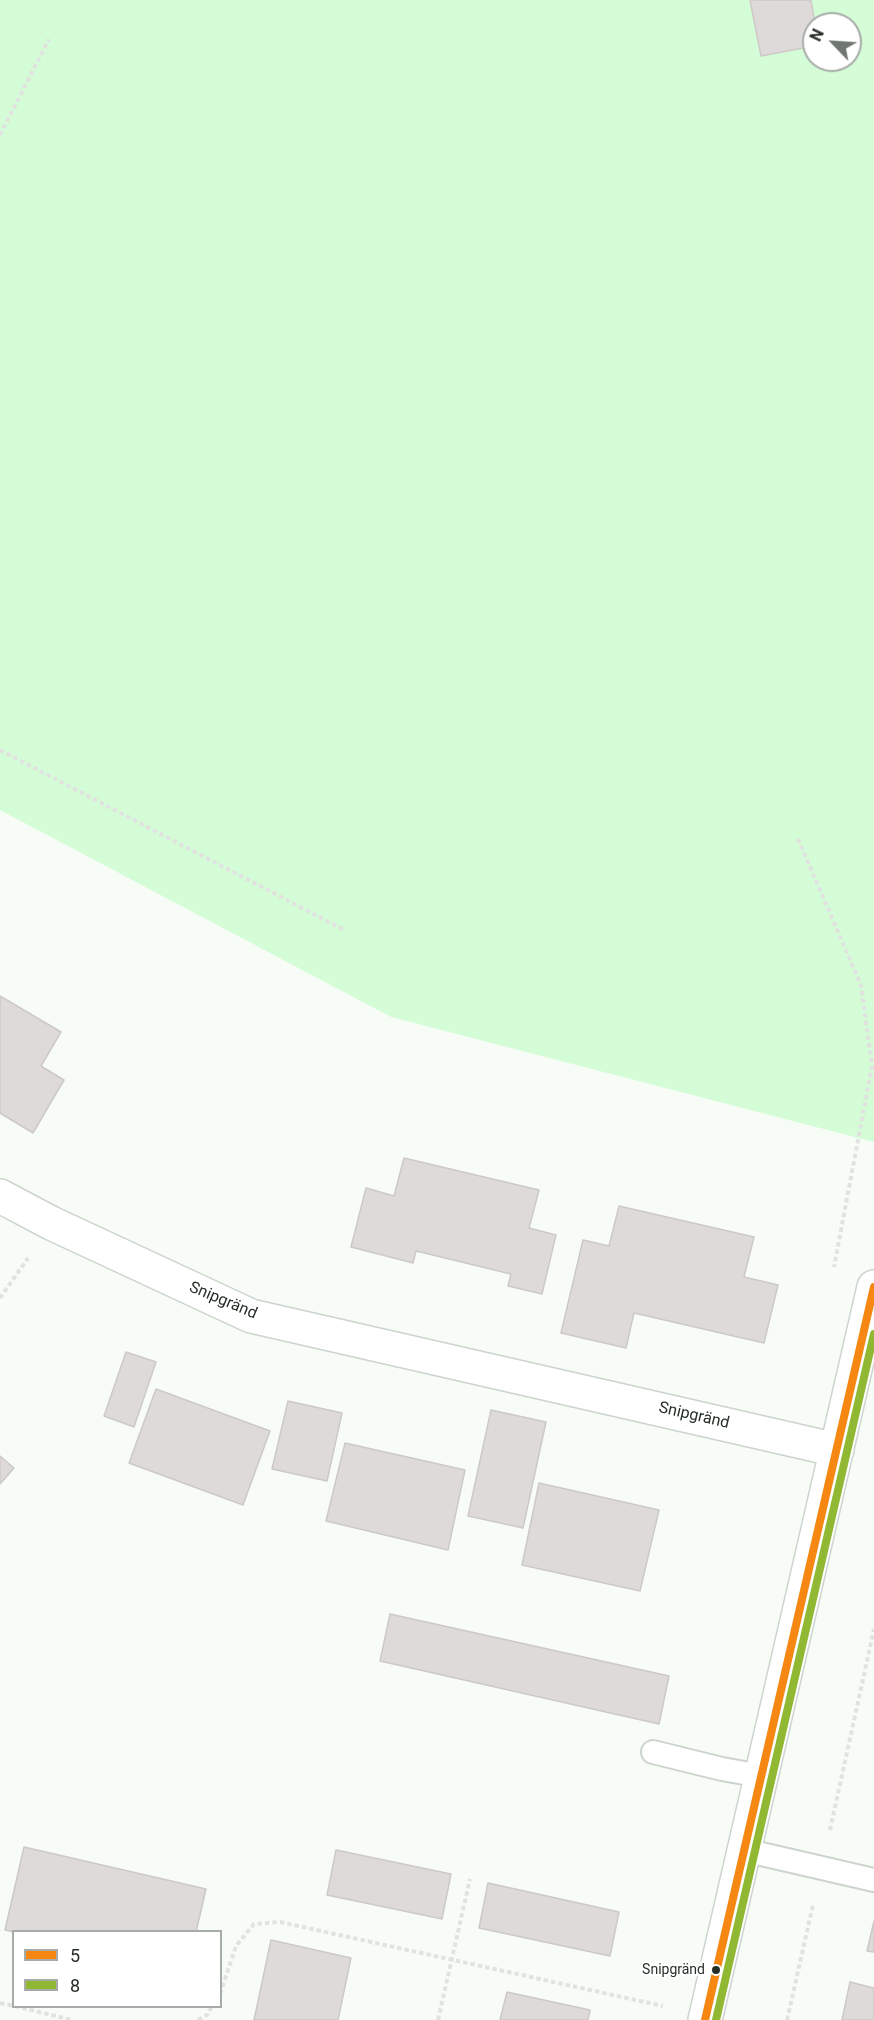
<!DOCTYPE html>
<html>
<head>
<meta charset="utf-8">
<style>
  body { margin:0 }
  #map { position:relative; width:874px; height:2020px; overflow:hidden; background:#f7fcf7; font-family:Roboto,sans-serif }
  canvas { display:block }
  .legend { position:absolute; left:12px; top:1930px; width:210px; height:78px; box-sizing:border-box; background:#fff; border:2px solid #a8aca9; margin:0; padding:8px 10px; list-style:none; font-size:18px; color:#262f27 }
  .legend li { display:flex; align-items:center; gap:12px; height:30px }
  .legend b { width:30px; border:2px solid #a8aca9 }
  .north { position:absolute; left:802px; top:12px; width:60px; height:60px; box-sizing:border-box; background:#fff; border:2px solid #a8aca9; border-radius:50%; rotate:295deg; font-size:16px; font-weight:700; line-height:24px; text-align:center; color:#262f27 }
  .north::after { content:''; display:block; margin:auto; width:21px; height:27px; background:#6f7770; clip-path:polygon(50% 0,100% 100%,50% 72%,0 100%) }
</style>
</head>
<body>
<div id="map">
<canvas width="874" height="2020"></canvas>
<ul class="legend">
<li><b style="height:8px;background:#f68712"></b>5</li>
<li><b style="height:8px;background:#90b832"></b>8</li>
</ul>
<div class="north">N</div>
</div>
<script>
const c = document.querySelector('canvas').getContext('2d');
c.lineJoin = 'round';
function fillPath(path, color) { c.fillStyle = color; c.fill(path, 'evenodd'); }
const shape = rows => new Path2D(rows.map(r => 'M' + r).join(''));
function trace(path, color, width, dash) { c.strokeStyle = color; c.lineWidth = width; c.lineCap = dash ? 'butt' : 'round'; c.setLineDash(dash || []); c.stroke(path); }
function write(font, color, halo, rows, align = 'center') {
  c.font = font + ' Roboto,sans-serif'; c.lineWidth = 4.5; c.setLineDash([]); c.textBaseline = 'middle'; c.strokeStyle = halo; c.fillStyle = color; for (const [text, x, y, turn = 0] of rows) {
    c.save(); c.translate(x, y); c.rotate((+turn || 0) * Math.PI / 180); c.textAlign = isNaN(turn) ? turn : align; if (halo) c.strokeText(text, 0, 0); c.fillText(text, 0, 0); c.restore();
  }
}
const green = shape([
  [0,0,874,0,874,1142,391,1017,0,810],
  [814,24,850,24,850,60,814,60]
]);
const building = shape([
  [750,0,811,0,815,24,814,46,761,56,750,0],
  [0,996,61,1032,41,1066,64,1080,33,1133,0,1113,0,996],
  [404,1158,539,1190,529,1228,556,1235,542,1294,508,1286,511,1274,416,1251,413,1263,351,1247,366,1188,394,1196,404,1158],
  [619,1206,754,1237,744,1277,778,1285,764,1343,634,1313,626,1348,561,1333,583,1240,609,1246,619,1206],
  [126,1352,156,1362,134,1427,104,1416,126,1352],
  [156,1389,270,1431,243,1505,129,1463,156,1389],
  [288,1401,342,1413,327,1481,272,1469,288,1401],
  [491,1410,546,1422,523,1528,468,1516,491,1410],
  [345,1443,465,1470,448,1550,326,1521,345,1443],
  [0,1456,14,1468,0,1484,0,1456],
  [539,1483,659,1510,640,1591,522,1565,539,1483],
  [390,1614,669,1676,659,1724,380,1661,390,1614],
  [24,1847,206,1889,196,1932,14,1932,5,1930,24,1847],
  [336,1850,451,1874,442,1919,327,1895,336,1850],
  [488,1883,619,1912,610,1956,479,1928,488,1883],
  [874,1921,874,1952,867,1951,874,1921],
  [271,1940,351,1958,338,2020,254,2020,271,1940],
  [850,1982,874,1988,874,2020,842,2020,850,1982],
  [507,1992,590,2010,588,2020,500,2020,507,1992]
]);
const path = shape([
  [0,135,49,39],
  [0,750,346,931],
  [798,839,861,985,872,1066,834,1267],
  [0,1298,28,1258],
  [830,1830,874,1629],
  [220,1994,236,1946,254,1924,280,1922,663,2006],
  [0,2003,14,2006],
  [15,2006,72,2020],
  [198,2020,207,2015,212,2006],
  [438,2020,470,1879],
  [787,2020,813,1905]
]);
const service = shape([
  [653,1752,722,1769,761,1776],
  [744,1850,874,1880]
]);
const minor = shape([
  [0,1196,51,1223,251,1316,837,1450],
  [705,2020,874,1287]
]);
const bus1 = shape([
  [705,2020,874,1287]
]);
const bus2 = shape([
  [716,2020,874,1334]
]);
const markers = [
  [716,1970,5,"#262f27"]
];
const busNames = [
  ["Snipgränd",705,1970]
];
const streetNames = [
  ["Snipgränd",223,1301,23],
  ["Snipgränd",694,1416,13]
];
fillPath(green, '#d4fdd7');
fillPath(building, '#dedad9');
trace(building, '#cdc9c7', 1.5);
trace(service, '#cdd4cd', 26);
trace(minor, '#cdd4cd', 36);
trace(path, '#e1e3e1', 4, [4.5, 3]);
trace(service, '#fefffe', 22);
trace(minor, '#fefffe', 33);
trace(bus1, '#f68712', 8);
trace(bus2, '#90b832', 8);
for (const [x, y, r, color] of markers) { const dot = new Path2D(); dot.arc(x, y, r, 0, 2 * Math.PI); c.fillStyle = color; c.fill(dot); trace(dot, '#fff', 2); }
write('14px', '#262f27', '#fff', busNames, 'right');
write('16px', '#262f27', '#fff', streetNames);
</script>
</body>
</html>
